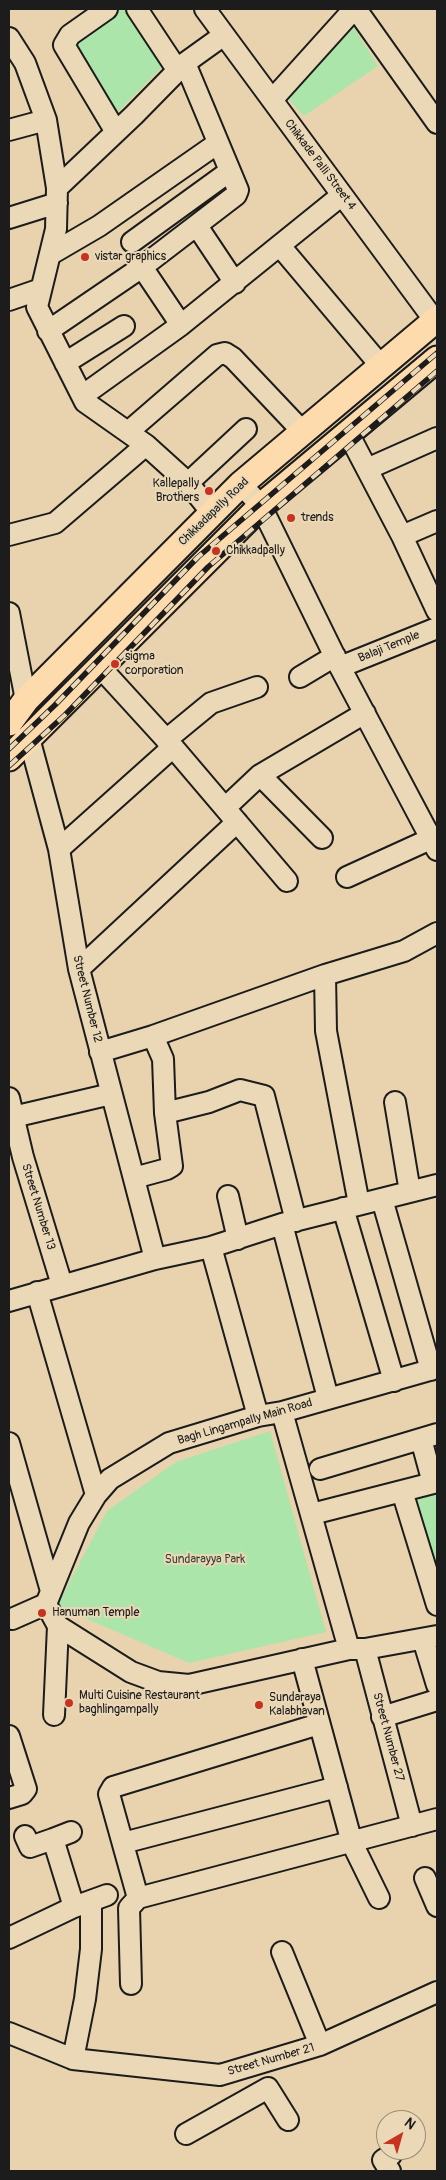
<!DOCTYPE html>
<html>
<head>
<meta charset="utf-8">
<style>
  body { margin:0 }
  #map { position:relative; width:446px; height:2180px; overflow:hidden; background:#e8d3ae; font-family:Pangolin,sans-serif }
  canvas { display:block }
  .frame { position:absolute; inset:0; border:10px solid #1c1c1c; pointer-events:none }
  .north { position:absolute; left:376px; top:2110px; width:50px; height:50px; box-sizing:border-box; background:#ebd8b6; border:1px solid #988d78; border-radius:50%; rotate:38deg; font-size:14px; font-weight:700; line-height:20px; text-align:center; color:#1c1c1c }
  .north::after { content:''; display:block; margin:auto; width:18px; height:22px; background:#c8321e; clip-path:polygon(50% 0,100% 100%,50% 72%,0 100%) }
</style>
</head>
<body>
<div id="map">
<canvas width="446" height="2180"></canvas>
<div class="frame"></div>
<div class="north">N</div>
</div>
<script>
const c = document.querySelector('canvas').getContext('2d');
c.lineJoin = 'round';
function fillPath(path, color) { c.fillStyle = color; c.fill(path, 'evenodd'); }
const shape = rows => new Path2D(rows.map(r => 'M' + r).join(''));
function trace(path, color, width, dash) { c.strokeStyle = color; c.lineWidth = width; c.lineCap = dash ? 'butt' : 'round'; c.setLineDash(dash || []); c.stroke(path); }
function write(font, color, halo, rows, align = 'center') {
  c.font = font + ' Pangolin,sans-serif'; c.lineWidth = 4; c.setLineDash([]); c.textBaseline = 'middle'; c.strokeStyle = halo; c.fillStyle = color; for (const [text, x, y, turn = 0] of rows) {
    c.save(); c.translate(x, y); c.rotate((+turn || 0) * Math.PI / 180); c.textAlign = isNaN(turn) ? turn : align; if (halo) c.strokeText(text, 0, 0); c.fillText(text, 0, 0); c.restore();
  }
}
const green = shape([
  [115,9,126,9,168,61,111,119,66,36],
  [351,23,378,66,304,116,283,93],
  [270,1431,326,1632,189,1663,57,1606,107,1511,176,1462],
  [437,1494,437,1586,411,1501]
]);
const minor = shape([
  [107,9,70,35,64,45,116,132],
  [137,9,178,71],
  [205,9,435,321],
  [356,9,437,123],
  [9,38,25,63,46,120,57,188,56,229,37,307,85,402,146,445,188,483,212,513],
  [272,100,354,9],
  [9,130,46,120],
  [57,188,134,115,185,63,224,35],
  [9,218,57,203],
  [197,226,235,283],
  [132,242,230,171],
  [280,246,381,366],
  [51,254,99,226,218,143],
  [142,267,181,325,342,195],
  [9,300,41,289],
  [48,331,142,267,236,195,238,190,185,63],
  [65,363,124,326],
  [82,396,181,325],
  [128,432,217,355,225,353,233,358,303,432],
  [348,433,402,536,437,611],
  [367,469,437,438],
  [188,483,246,429],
  [241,484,261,506,340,667,437,850],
  [9,535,55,523,146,445],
  [402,536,437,521],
  [9,613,26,700],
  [99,666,173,747,287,881],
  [340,667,437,628],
  [300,677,335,656],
  [29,738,59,849,79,969,155,1259],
  [166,740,211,703,257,687],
  [260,775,322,838],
  [225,808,260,775,365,713],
  [59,849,173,747],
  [347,877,437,836],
  [79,969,237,822],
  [325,975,326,1031,359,1204],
  [100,1052,153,1036,325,975,404,951,437,933],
  [9,1098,23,1157,62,1285],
  [395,1102,410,1192],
  [165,1113,209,1102,240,1090,264,1096,296,1221],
  [13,1117,111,1094],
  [134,1178,167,1169,172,1166,165,1113,163,1059,153,1036],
  [228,1196,238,1239],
  [382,1199,431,1370],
  [343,1208,394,1381],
  [282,1224,328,1398],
  [211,1247,258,1416],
  [37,1292,96,1495],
  [9,1301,155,1259,211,1247,282,1224,437,1185],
  [282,1412,349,1649],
  [421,1439,433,1483],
  [9,1443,51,1591],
  [320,1469,437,1434],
  [402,1491,437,1605],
  [312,1514,437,1482],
  [46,1604,79,1523,96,1495,110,1479,169,1443,258,1416,282,1412,437,1368],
  [46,1604,58,1626,131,1672,158,1682,189,1685,349,1649,365,1649,437,1636],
  [12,1619,46,1604],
  [423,1639,437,1685],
  [365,1649,412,1826],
  [302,1659,352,1843,379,1898],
  [54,1715,58,1626],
  [382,1717,437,1700],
  [9,1736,26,1789,22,1794,9,1798],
  [71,1832,53,1839,74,1907],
  [25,1836,30,1847,53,1839],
  [123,1843,337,1787],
  [425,1878,437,1906],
  [138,1898,109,1794,113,1787,319,1724],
  [9,1938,74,1907,107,1895],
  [282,1952,320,2045],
  [131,1984,129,1908,138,1898,437,1819],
  [9,2033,73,2059,220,2075,320,2045,437,1992],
  [73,2059,85,1999,91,1949,91,1901],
  [186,2134,268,2088,288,2120],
  [390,2171,383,2160,391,2155]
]);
const major = shape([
  [9,723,26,700,241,484,437,319],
  [9,758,261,506,437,359]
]);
const rail = shape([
  [9,749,55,705,198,557,437,353],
  [9,766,65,715,208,567,437,371]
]);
const markers = [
  [85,257,5,"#c8321e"],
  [209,491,5,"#c8321e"],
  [291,518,5,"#c8321e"],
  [216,551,5,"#c8321e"],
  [115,664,5,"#c8321e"],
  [42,1613,5,"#c8321e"],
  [69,1703,5,"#c8321e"],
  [259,1705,5,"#c8321e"]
];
const streetNames = [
  ["Chikkade Palli Street 4",320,165,53],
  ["Chikkadapally Road",214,512,-44],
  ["Balaji Temple",389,647,-22],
  ["Street Number 12",87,999,76],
  ["Street Number 13",38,1207,73],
  ["Bagh Lingampally Main Road",245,1422,-16],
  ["Street Number 27",388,1737,75],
  ["Street Number 21",271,2060,-16]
];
const poiNames = [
  ["vistar graphics",95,257],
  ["Kallepally",199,484,"right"],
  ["Brothers",199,498,"right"],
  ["trends",301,518],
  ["Chikkadpally",226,551],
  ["sigma",125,657],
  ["corporation",125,671],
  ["Hanuman Temple",52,1613],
  ["Multi Cuisine Restaurant",79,1696],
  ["baghlingampally",79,1710],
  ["Sundaraya",269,1698],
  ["Kalabhavan",269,1712]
];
const parkNames = [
  ["Sundarayya Park",205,1560]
];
fillPath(green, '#abe5aa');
trace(minor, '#1c1c1c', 24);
trace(major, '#1c1c1c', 29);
trace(minor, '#ebd8b6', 20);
trace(major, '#fedbac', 25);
trace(rail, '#1c1c1c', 5.5);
trace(rail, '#ebd8b6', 4, [11]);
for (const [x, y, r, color] of markers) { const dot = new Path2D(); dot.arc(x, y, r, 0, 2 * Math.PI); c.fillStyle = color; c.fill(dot); trace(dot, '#ebd8b6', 2); }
write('12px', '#1c1c1c', '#ebd8b6', streetNames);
write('12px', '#1c1c1c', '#ebd8b6', poiNames, 'left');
write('12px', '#394438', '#ebd8b6', parkNames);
</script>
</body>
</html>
